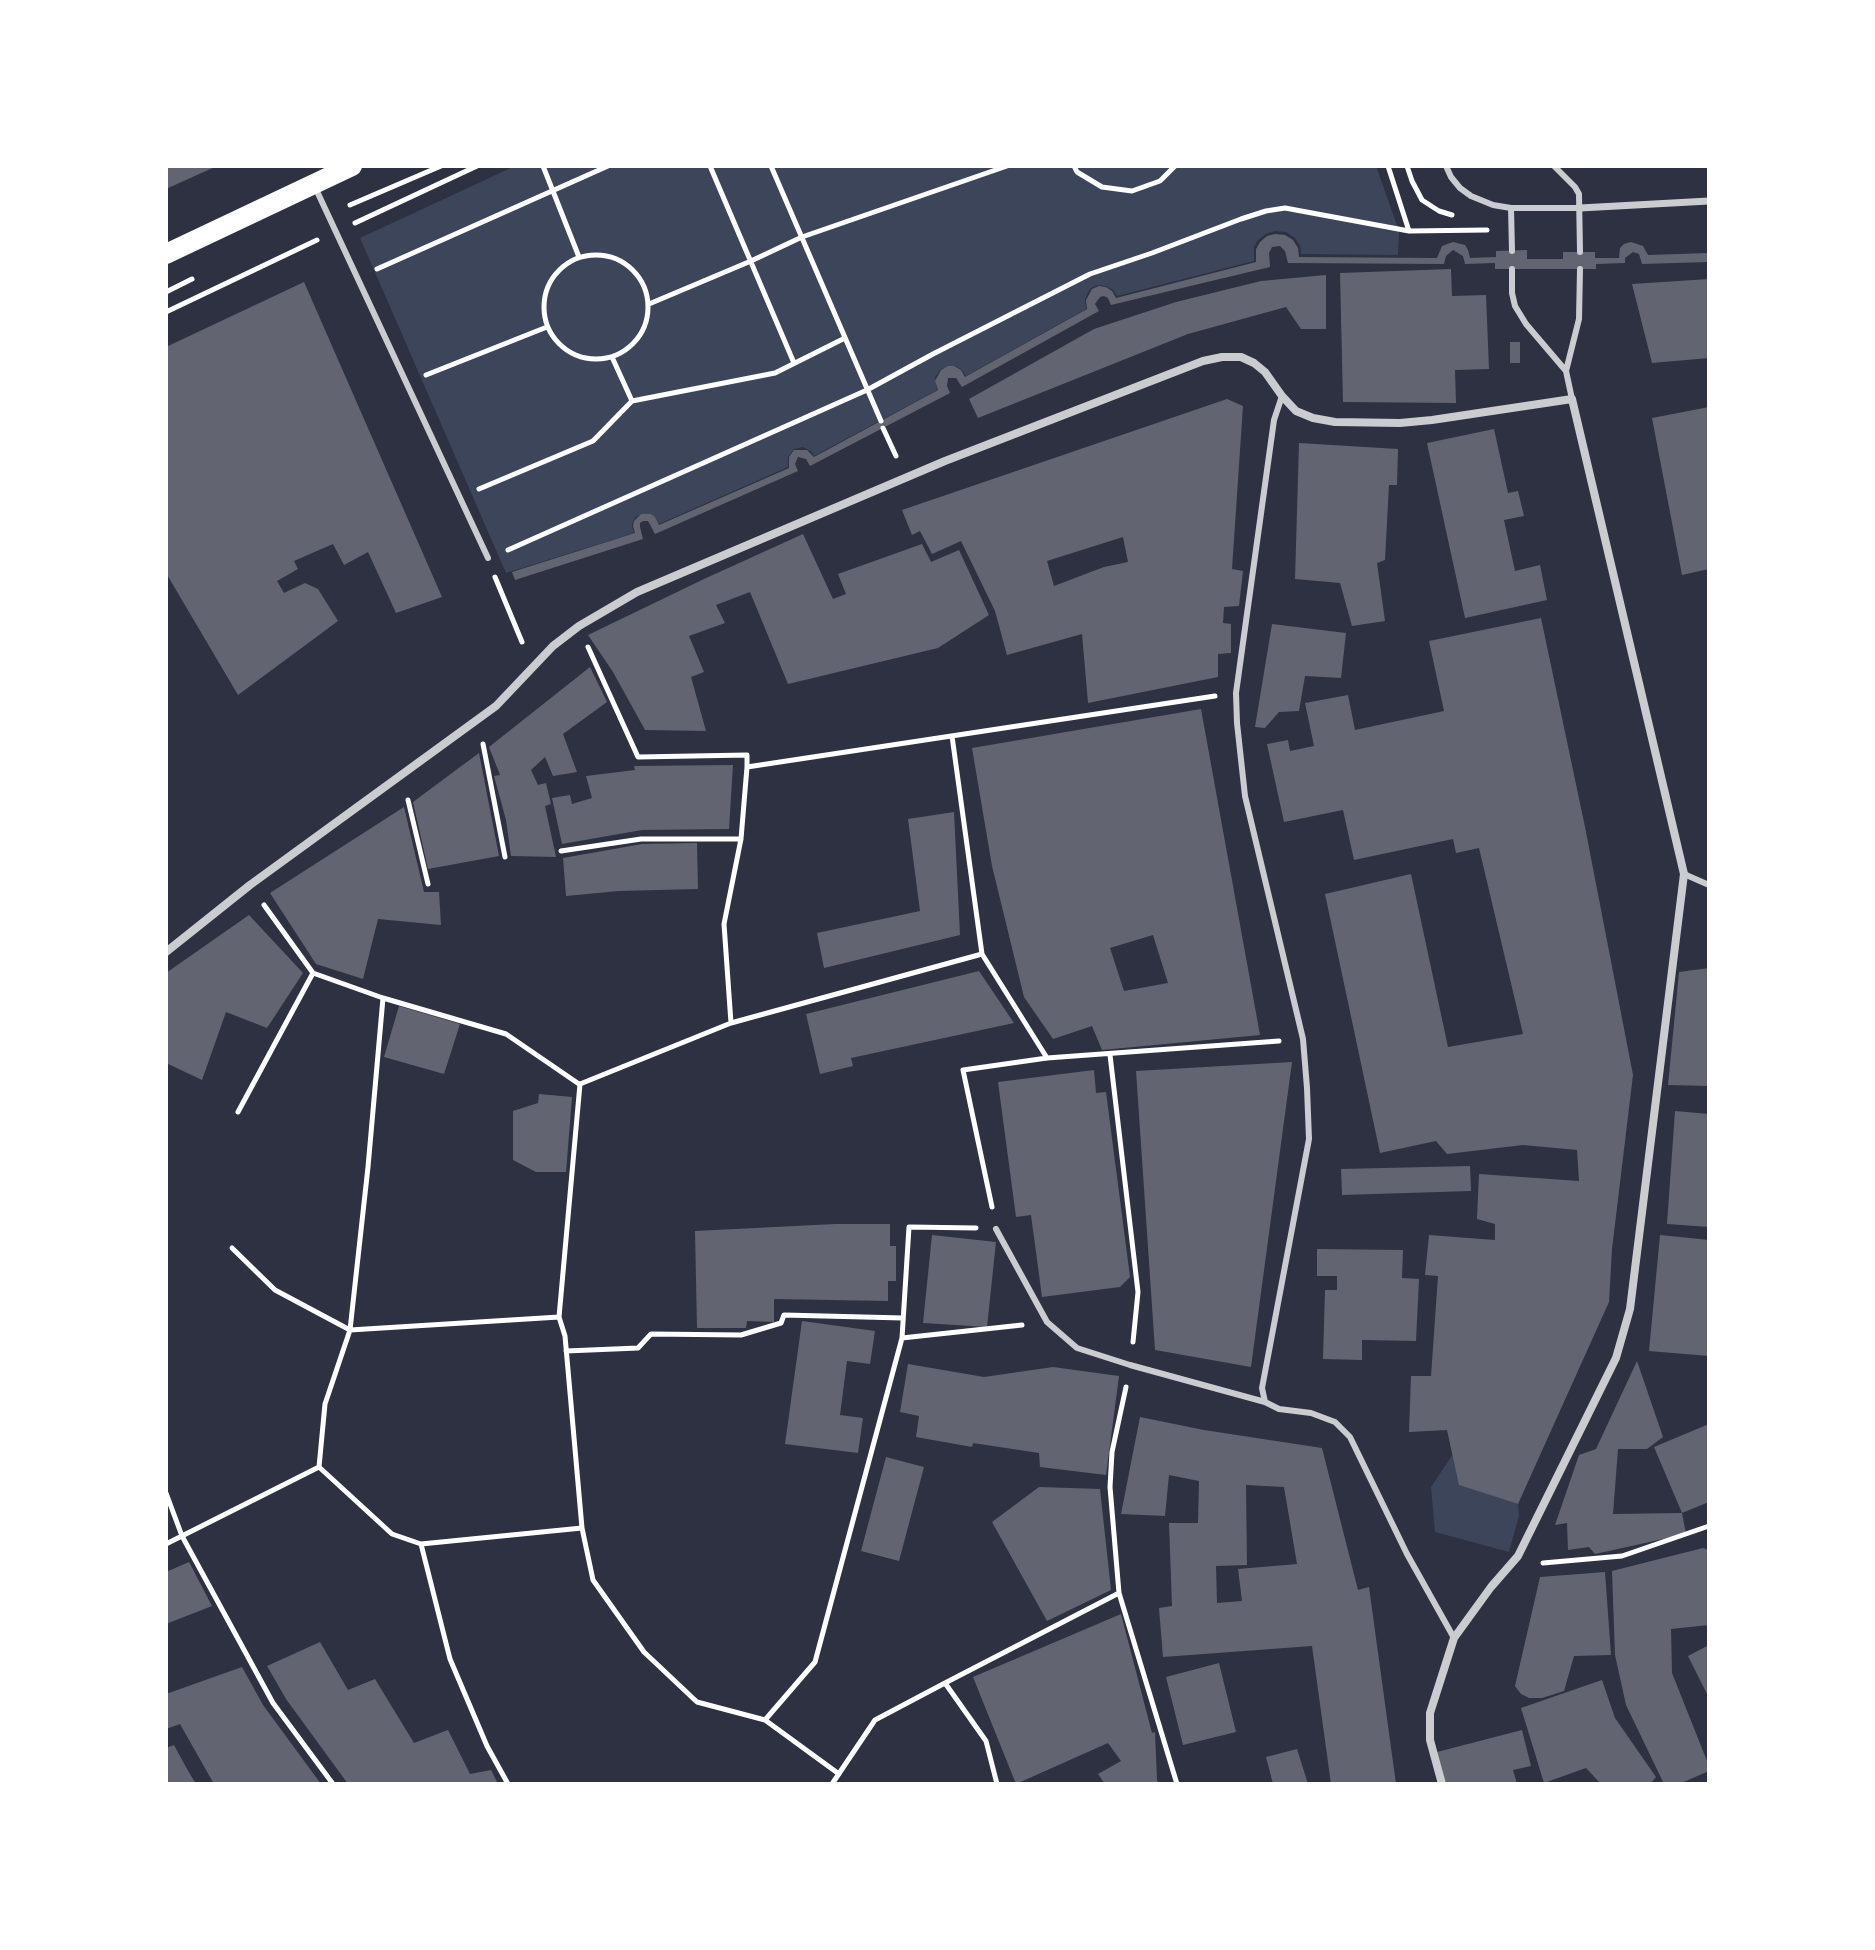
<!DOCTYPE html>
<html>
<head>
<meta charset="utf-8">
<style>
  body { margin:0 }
  #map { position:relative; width:1875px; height:1950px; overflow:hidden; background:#2d3142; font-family:Overpass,sans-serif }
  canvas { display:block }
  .frame { position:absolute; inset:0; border:168px solid #fff; pointer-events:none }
</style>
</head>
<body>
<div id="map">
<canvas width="1875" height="1950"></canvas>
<div class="frame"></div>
</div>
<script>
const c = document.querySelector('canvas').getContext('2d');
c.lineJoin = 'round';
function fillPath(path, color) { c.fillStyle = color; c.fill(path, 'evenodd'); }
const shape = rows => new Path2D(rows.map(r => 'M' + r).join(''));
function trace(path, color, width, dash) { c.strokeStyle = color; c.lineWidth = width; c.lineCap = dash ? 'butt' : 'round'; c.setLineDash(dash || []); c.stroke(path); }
const green = shape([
  [515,166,1376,166,1399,231,1398,255,1301,254,1300,246,1295,238,1286,232,1275,231,1266,234,1258,240,1254,247,1254,261,1117,296,1113,290,1106,286,1098,285,1091,288,1087,294,1085,299,1086,309,966,376,961,369,954,366,941,369,935,377,937,390,814,456,812,452,803,447,794,449,788,457,788,467,659,524,655,517,651,514,641,514,636,517,633,521,632,526,634,533,506,573,360,238],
  [1453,1454,1460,1485,1518,1504,1519,1516,1509,1552,1435,1532,1431,1487]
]);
const building = shape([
  [166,166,217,166,166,189],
  [1275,234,1285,235,1293,240,1298,248,1299,257,1437,258,1442,246,1453,242,1465,245,1468,250,1470,258,1496,257,1496,251,1527,250,1527,259,1563,259,1563,252,1595,252,1595,258,1619,258,1620,248,1624,244,1631,242,1643,246,1648,255,1709,253,1709,262,1642,264,1639,254,1633,252,1625,258,1625,263,1596,264,1596,269,1495,269,1495,263,1465,264,1463,256,1453,250,1446,256,1444,264,1288,263,1285,251,1280,246,1272,247,1269,253,1270,267,1111,305,1108,298,1104,296,1100,297,1095,304,1099,311,962,387,956,378,948,378,947,386,950,393,810,466,806,459,798,457,795,464,798,471,655,534,648,521,643,521,640,523,640,527,643,539,515,580,512,572,635,533,633,526,634,521,641,514,651,514,655,517,659,525,789,468,789,457,794,450,807,450,814,457,938,390,935,381,941,370,948,366,954,366,961,370,965,377,1087,309,1086,300,1092,289,1099,286,1106,287,1112,291,1116,298,1256,262,1256,249,1260,242,1267,236],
  [1451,269,1452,296,1486,295,1489,369,1455,370,1456,403,1343,402,1340,273],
  [1326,275,1326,329,1301,329,1286,307,1188,334,978,418,969,399,1094,329,1176,302,1261,281],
  [1709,279,1709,358,1652,363,1632,284],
  [304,282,442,597,396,613,368,552,344,565,333,544,294,561,298,569,277,581,284,593,305,583,318,589,338,621,238,695,166,573,166,347],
  [1510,342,1520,342,1520,363,1510,363],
  [1227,399,1243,406,1232,569,1243,571,1239,606,1224,607,1223,623,1231,624,1231,653,1218,654,1218,677,1088,703,1082,634,1007,655,995,611,961,541,932,554,920,531,912,535,902,510],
  [1123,537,1128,562,1104,567,1054,586,1047,561],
  [1709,407,1709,569,1682,575,1652,418],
  [1494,429,1508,493,1518,491,1524,516,1504,520,1515,571,1540,565,1547,600,1465,618,1427,443],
  [1299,443,1398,449,1397,485,1389,485,1385,560,1377,563,1385,621,1352,626,1340,583,1295,579],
  [803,534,833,599,846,594,838,574,922,544,931,562,959,550,989,615,938,648,788,684,750,592,716,605,725,623,689,636,704,672,691,677,706,731,645,730,613,672,588,635,704,579],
  [1541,618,1585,827,1633,1075,1612,1249,1609,1302,1518,1504,1459,1485,1447,1430,1409,1432,1411,1376,1431,1376,1438,1276,1425,1275,1429,1235,1495,1240,1495,1224,1477,1219,1479,1174,1579,1181,1577,1150,1523,1145,1447,1154,1436,1141,1380,1153,1325,894,1411,874,1448,1047,1523,1034,1479,848,1456,853,1453,839,1354,860,1343,810,1284,822,1267,744,1288,740,1290,751,1314,746,1305,703,1348,695,1355,730,1444,711,1429,641],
  [1272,624,1346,633,1341,678,1305,676,1299,711,1279,712,1265,728,1255,727],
  [590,667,607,702,563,734,577,772,553,776,545,757,531,770,538,785,546,783,551,804,545,806,556,857,511,856,506,820,494,776,500,775,489,747],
  [1201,709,1260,1035,1102,1050,1092,1026,1053,1039,1024,997,992,866,972,748],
  [1153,935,1168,983,1124,991,1110,948],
  [479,753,499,856,428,869,413,802],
  [733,765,729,829,642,830,562,844,552,798,570,795,572,804,592,798,586,776,635,770,634,766],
  [404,807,424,892,439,892,441,925,378,919,363,979,316,964,270,893],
  [954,812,960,935,824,968,817,933,920,911,908,819],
  [697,843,698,889,619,891,566,896,563,858,642,844],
  [249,915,303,973,267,1028,226,1012,202,1080,166,1063,166,973],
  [1709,968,1709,1086,1668,1085,1679,972],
  [979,971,1014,1023,851,1058,853,1066,820,1074,806,1014],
  [399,1006,460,1024,444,1074,384,1057],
  [1292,1062,1251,1367,1155,1350,1136,1071],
  [1094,1070,1096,1093,1106,1092,1130,1277,1120,1287,1042,1297,1031,1215,1016,1217,998,1082],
  [539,1094,572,1097,566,1172,536,1172,513,1160,513,1111,538,1103],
  [1675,1111,1709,1114,1709,1227,1667,1224],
  [1470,1166,1471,1191,1342,1195,1341,1169],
  [835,1224,890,1224,890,1246,896,1246,896,1281,888,1281,888,1301,774,1299,774,1322,747,1321,746,1328,697,1328,695,1231],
  [932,1235,996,1242,987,1327,923,1323],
  [1660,1235,1709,1240,1709,1356,1649,1351],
  [1317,1249,1403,1250,1402,1278,1419,1279,1416,1341,1362,1340,1362,1360,1323,1359,1325,1290,1337,1290,1337,1276,1317,1276],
  [802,1321,875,1331,870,1364,847,1361,840,1415,863,1418,858,1453,785,1444],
  [1637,1361,1663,1437,1647,1449,1618,1449,1613,1514,1682,1513,1686,1534,1595,1554,1589,1547,1568,1550,1567,1523,1555,1525,1579,1455,1596,1449],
  [908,1364,984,1377,1053,1367,1119,1376,1106,1475,1040,1467,1039,1453,973,1443,972,1447,916,1437,919,1416,900,1412],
  [1140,1417,1204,1430,1322,1448,1358,1590,1369,1587,1396,1784,1331,1784,1312,1646,1163,1657,1159,1608,1172,1606,1169,1523,1198,1523,1199,1481,1169,1475,1165,1516,1121,1514],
  [1246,1485,1284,1487,1297,1564,1238,1569,1242,1601,1217,1603,1216,1566,1247,1565],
  [1709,1424,1709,1502,1682,1513,1654,1447],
  [886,1457,924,1467,899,1561,861,1551],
  [1039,1487,1100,1489,1111,1590,1047,1621,992,1522],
  [1703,1548,1709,1550,1709,1625,1671,1629,1672,1673,1709,1766,1709,1771,1679,1784,1664,1784,1626,1705,1615,1655,1612,1571],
  [189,1562,212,1606,166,1624,166,1572],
  [1605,1572,1611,1655,1574,1656,1564,1691,1542,1698,1529,1698,1521,1694,1515,1686,1540,1577],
  [1121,1614,1152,1733,1155,1732,1157,1780,1159,1784,1105,1784,1098,1774,1121,1761,1108,1743,1016,1784,973,1677],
  [320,1642,348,1690,375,1679,414,1743,448,1730,470,1774,491,1770,498,1784,348,1784,286,1699,267,1666],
  [1709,1645,1709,1698,1688,1656],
  [1219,1663,1236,1732,1183,1745,1166,1677],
  [242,1667,263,1705,321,1784,214,1784,180,1724,166,1729,166,1694],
  [1602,1680,1615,1718,1656,1777,1650,1784,1601,1784,1586,1768,1544,1783,1521,1708],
  [1522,1730,1531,1766,1513,1770,1517,1784,1445,1784,1437,1752],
  [174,1745,187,1769,196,1784,166,1784,166,1748],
  [1297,1749,1308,1784,1273,1784,1266,1757]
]);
const path = shape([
  [543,166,579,257],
  [710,166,794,363],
  [771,166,881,421],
  [1074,166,1077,172,1102,187,1132,191,1160,181,1175,166],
  [1388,166,1409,231],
  [1407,166,1412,181,1422,200,1439,211,1452,215],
  [350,205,441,166],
  [355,223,477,166],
  '544 307a52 52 0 1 1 104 0a52 52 0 1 1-104 0Z',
  [377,269,608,166],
  [166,292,192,279],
  [649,304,751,261,802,237,1007,166],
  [166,312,317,240],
  [612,357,632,401],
  [426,375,547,327],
  [883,428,896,456],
  [479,489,593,441,632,401,775,373,845,338],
  [508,550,867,390,933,354,1090,274,1152,253,1241,219,1266,211,1285,208,1409,231,1487,230],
  [495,577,522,642],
  [588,647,638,757,747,755,747,767,1215,696],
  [952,736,982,954,1047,1058],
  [483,744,505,857],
  [408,800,428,884],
  [561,851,641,839,741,839],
  [264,905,313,973,383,998,506,1034,579,1084],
  [383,998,368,1167,350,1330,325,1404,319,1467,392,1534,421,1544,450,1659,487,1746,508,1784],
  [731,1023,724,924,741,839,747,767],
  [1110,1055,1138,1292,1133,1342],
  [238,1112,313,973],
  [992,1207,963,1070,1047,1058,1279,1041],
  [232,1248,275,1290,350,1330,559,1317],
  [902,1338,1022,1325],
  [566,1351,638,1348,651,1334,741,1335,781,1323,784,1315,903,1318],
  [166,1493,182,1536,273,1703,333,1784],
  [166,1544,319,1467],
  [421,1544,582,1528],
  [1543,1563,1622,1556,1709,1526],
  [1119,1593,1177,1784],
  [765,1720,815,1662,902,1338,909,1227,976,1228],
  [839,1774,765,1720,697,1702,644,1652,593,1580,582,1528,565,1336,559,1317,580,1084,731,1023,982,954],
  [832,1784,875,1720,945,1683],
  [997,1784,986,1741,945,1683,1119,1593,1110,1487,1112,1452,1126,1387]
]);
const service = shape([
  [1446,166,1451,177,1460,188,1471,196,1493,205,1511,208,1580,208],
  [1554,166,1575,187,1579,194,1580,252],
  [315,187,488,558],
  [1511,208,1512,251],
  [1512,269,1512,293,1515,306,1526,324,1566,371,1572,399],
  [1566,371,1579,319,1580,269],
  [1684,874,1709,885],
  [996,1229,1047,1322,1077,1348,1130,1365,1265,1402,1279,1409,1311,1413,1335,1422,1350,1437,1407,1554,1454,1638],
  [1265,1402,1262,1388,1309,1139,1307,1088,1303,1039,1245,796,1237,723,1236,693,1274,420,1282,396]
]);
const pedestrian = shape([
  [1580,208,1709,201]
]);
const minor = shape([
  [166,952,250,885,496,706,553,646,579,626,637,592,945,461,1203,361,1222,357,1241,357,1254,363,1265,372,1282,396,1296,411,1313,418,1335,422,1400,423,1432,420,1572,399,1684,874,1630,1309,1616,1358,1518,1556,1491,1587,1454,1638,1430,1713,1430,1740,1442,1784]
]);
const primary = shape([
  [166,254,352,166]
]);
fillPath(green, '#3c4559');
fillPath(building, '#626471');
trace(path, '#fff', 5);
trace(service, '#caccd0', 6);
trace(pedestrian, '#caccd0', 7);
trace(minor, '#caccd0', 8);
trace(primary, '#fff', 20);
</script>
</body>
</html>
